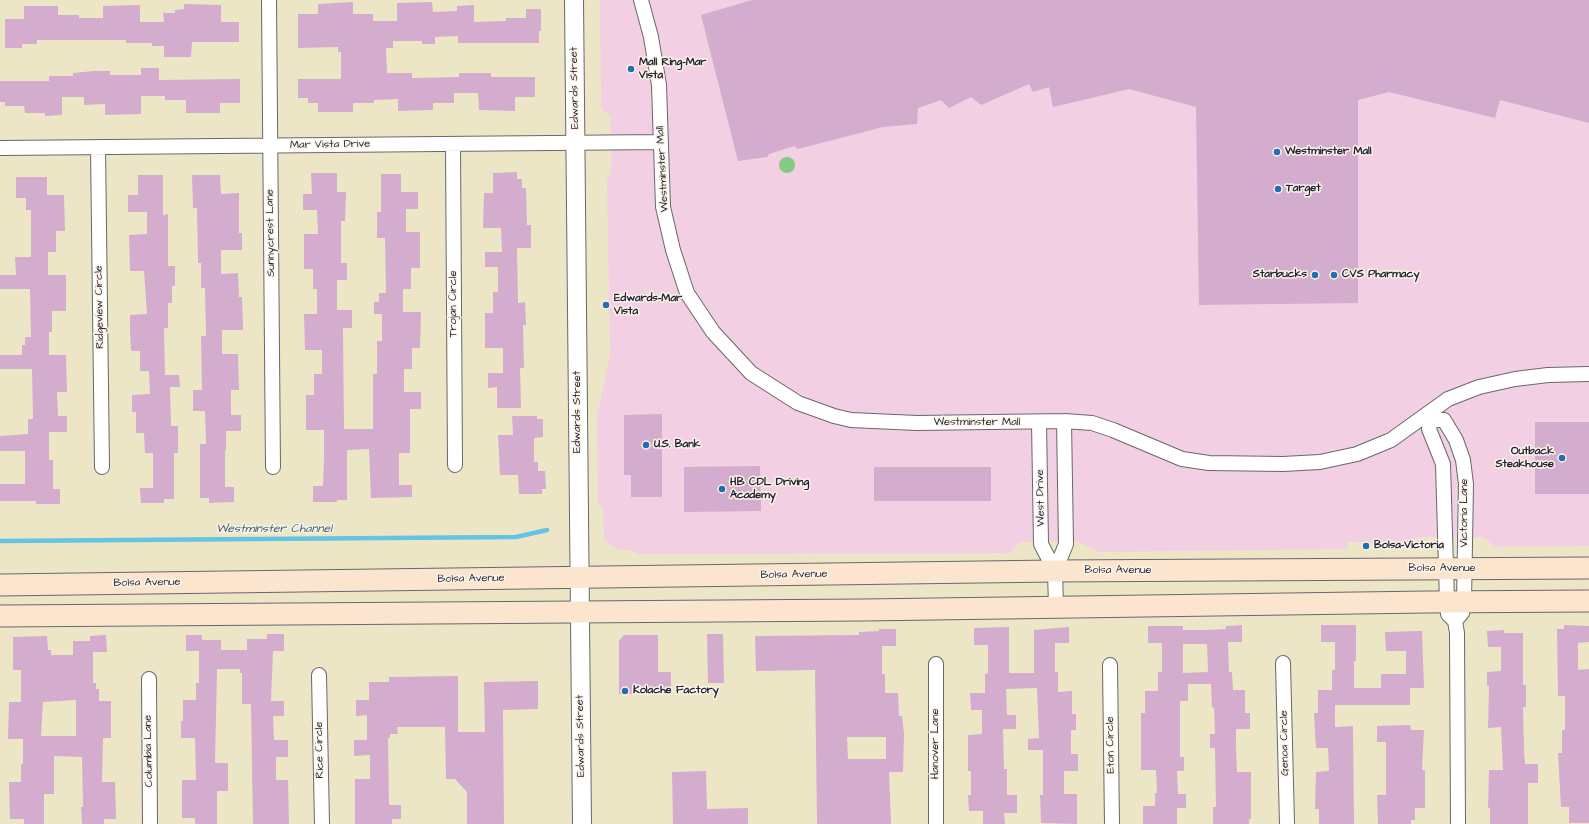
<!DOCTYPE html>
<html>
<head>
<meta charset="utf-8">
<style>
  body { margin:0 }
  canvas { display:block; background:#ece6c7 }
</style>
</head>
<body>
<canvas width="1589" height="824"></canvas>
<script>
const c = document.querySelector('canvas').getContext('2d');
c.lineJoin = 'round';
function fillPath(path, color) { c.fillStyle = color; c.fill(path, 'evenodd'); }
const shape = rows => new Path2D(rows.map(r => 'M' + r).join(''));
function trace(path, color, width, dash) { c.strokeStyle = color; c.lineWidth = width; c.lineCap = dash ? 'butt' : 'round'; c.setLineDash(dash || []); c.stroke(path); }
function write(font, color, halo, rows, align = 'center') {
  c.font = font + ' "Architects Daughter",sans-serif'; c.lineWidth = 3; c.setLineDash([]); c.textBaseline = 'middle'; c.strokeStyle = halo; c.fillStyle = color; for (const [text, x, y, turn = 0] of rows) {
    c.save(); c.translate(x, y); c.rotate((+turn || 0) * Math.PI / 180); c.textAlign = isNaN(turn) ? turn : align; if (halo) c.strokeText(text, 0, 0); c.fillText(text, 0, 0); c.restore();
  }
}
const built = shape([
  [600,0,1589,0,1589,546,1495,547,1484,537,1417,537,1410,542,1348,542,1347,549,1098,552,1077,541,1020,542,1009,553,635,554,633,550,619,550,604,540,603,506,598,504,597,417,610,354,607,179,611,173,610,115,601,108]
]);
const green = shape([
  '779 165a8 8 0 1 1 16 0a8 8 0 1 1-16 0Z'
]);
const stream = shape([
  [0,541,516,537,547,530]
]);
const building = shape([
  [752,0,1589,0,1589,123,1500,100,1495,118,1389,92,1358,100,1358,303,1199,305,1196,107,1129,89,1053,107,1049,87,1033,92,1029,84,981,105,971,97,949,108,941,100,918,108,917,124,883,127,798,149,794,146,769,154,767,157,738,161,701,15],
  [353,2,353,14,373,14,373,21,397,21,397,3,432,2,433,12,457,11,457,6,474,5,474,22,506,21,506,18,526,18,526,9,541,9,541,31,539,31,539,43,458,43,458,36,435,37,435,44,422,44,422,41,393,41,393,48,386,48,387,73,412,73,412,78,459,77,459,73,491,73,491,77,535,77,535,97,515,97,515,111,479,110,478,93,454,93,454,103,433,103,433,110,398,111,398,99,374,100,374,103,353,103,353,112,318,112,318,103,308,103,308,98,298,98,298,79,341,79,341,52,338,52,338,47,298,48,298,14,318,14,318,4],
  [184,4,221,5,221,22,239,22,239,42,192,42,191,57,164,57,164,46,152,46,152,43,126,43,126,40,37,40,37,44,22,44,22,48,5,48,5,19,24,19,24,6,58,6,58,15,79,15,79,18,103,18,103,6,140,5,140,22,164,22,163,13,175,13,175,10,184,9],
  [141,68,159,68,159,80,240,79,240,103,220,103,220,113,186,113,186,100,165,100,165,96,141,96,141,114,105,115,105,104,84,105,84,97,62,97,62,115,45,116,45,113,25,113,24,106,5,106,5,102,0,102,0,81,49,81,49,76,73,76,73,73,94,71,110,71,110,75,141,75],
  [517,172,517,179,522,179,522,188,526,188,527,225,531,225,531,248,517,248,518,303,525,302,526,325,523,325,524,368,520,368,521,408,497,408,497,387,488,388,488,373,503,373,503,348,485,348,485,313,493,313,493,292,498,292,498,267,485,267,485,252,502,252,501,228,483,228,484,193,493,193,493,173],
  [311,173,337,173,337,192,346,192,345,221,341,221,341,263,347,263,347,280,337,280,337,310,352,310,352,328,343,328,344,429,373,429,373,374,377,374,377,341,382,341,382,314,374,314,374,302,379,302,379,293,386,293,385,238,377,238,377,212,381,212,381,174,401,174,401,192,418,192,418,209,406,209,406,232,420,232,420,268,411,268,411,289,403,289,403,312,421,312,420,348,412,348,412,369,404,369,404,392,421,392,421,409,410,409,410,453,399,453,399,485,412,485,412,497,371,498,369,449,347,450,347,500,337,500,337,502,313,502,313,486,323,486,324,459,324,430,306,430,306,395,314,395,314,374,322,374,322,350,305,350,304,314,317,314,317,289,313,289,313,269,304,269,304,234,318,234,317,210,303,210,303,194,312,194],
  [138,175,163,175,163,215,168,214,168,266,175,266,175,286,172,286,172,303,168,303,168,328,164,328,165,375,179,375,180,387,170,387,171,426,178,426,178,453,174,453,174,499,164,499,164,503,141,503,140,488,153,488,153,453,145,453,144,433,136,433,136,412,132,412,132,395,150,394,149,371,140,371,140,351,131,351,130,331,130,315,147,314,144,271,130,271,129,235,147,234,147,212,128,212,128,195,138,195],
  [192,175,220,175,221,194,239,193,239,233,242,233,242,250,221,250,221,274,238,273,239,297,242,297,243,330,222,330,222,354,238,354,239,390,231,390,231,415,241,415,241,431,226,431,226,450,225,450,225,487,234,487,234,502,209,503,209,498,200,498,200,444,206,444,205,411,193,411,193,390,202,390,201,336,206,336,205,288,201,288,201,263,198,263,197,208,193,208],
  [16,177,47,177,47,195,64,195,65,231,56,231,56,252,48,252,48,275,66,275,66,311,52,311,52,332,49,332,49,355,66,355,67,392,57,392,58,416,67,416,67,432,49,432,49,460,53,460,53,489,60,489,60,504,36,504,36,501,0,501,0,484,25,484,25,451,0,451,0,436,28,434,28,419,33,419,32,369,0,369,0,355,22,355,22,345,25,345,25,337,31,337,30,289,0,289,0,275,16,275,15,257,31,257,31,210,26,210,26,198,16,198],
  [662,414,662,497,631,497,631,475,624,475,624,415],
  [512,416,537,416,537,419,543,419,543,437,534,438,534,462,538,462,538,471,545,471,546,489,542,489,542,494,519,494,518,475,500,475,498,435,513,435],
  [1535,422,1589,422,1589,494,1535,494],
  [760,466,761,511,684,512,684,467],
  [874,467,991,467,991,501,874,501],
  [1242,625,1242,642,1228,642,1229,672,1232,672,1233,690,1245,690,1245,713,1250,713,1250,729,1236,729,1236,749,1237,772,1251,772,1251,819,1249,819,1249,824,1213,824,1213,807,1216,807,1215,748,1210,748,1210,734,1215,734,1214,707,1212,708,1211,684,1188,684,1188,701,1180,701,1180,757,1184,757,1184,771,1177,771,1178,794,1186,794,1186,808,1177,808,1177,824,1143,824,1143,806,1155,806,1155,793,1157,793,1156,770,1141,770,1141,713,1145,713,1145,691,1158,691,1158,672,1162,672,1162,643,1148,643,1148,626,1183,626,1183,630,1207,630,1226,629,1226,626],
  [1183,644,1207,644,1208,672,1183,673],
  [1321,625,1356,625,1356,661,1354,661,1354,688,1381,688,1381,674,1406,674,1406,651,1386,651,1385,632,1422,631,1424,688,1410,688,1410,705,1335,705,1335,727,1353,726,1354,824,1319,824,1319,809,1315,809,1316,772,1329,771,1328,748,1316,748,1314,713,1318,713,1318,690,1332,690,1332,670,1335,670,1335,642,1321,642],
  [1564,625,1589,626,1589,642,1578,643,1578,670,1589,669,1589,823,1569,823,1569,807,1561,807,1558,753,1562,753,1562,730,1565,730,1565,696,1558,696,1557,629,1564,629],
  [1009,627,1009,673,1034,673,1034,630,1069,627,1069,643,1055,643,1055,672,1058,672,1058,692,1072,691,1072,714,1076,714,1076,730,1071,730,1071,754,1078,754,1078,771,1064,771,1064,794,1077,794,1077,824,1041,823,1040,795,1043,795,1043,750,1028,750,1028,739,1039,738,1037,688,1006,689,1007,715,1016,715,1016,729,1003,729,1004,769,1007,769,1007,795,1017,795,1017,813,1004,813,1005,824,983,824,983,811,969,811,968,795,971,795,971,771,968,771,968,735,982,734,982,710,971,710,970,693,985,693,985,674,988,673,988,645,974,645,974,628],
  [879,629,896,629,896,646,882,646,882,674,885,674,885,693,898,693,899,716,902,716,904,734,903,772,889,772,891,824,817,824,815,670,756,671,755,636,859,635,859,632,879,631],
  [847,737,886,737,886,759,848,759],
  [1504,630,1504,633,1523,633,1523,685,1526,685,1526,707,1523,707,1524,751,1525,764,1538,764,1538,783,1528,783,1528,824,1490,824,1490,808,1488,808,1489,770,1503,770,1501,727,1488,728,1489,686,1487,686,1487,672,1501,671,1501,647,1488,647,1487,631],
  [267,634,284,634,284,651,273,651,271,701,284,701,284,716,273,716,274,740,288,740,288,757,276,757,276,780,288,780,289,824,253,824,251,704,242,704,242,673,240,673,240,669,217,669,215,763,228,763,228,791,217,791,217,824,195,824,195,818,182,818,182,780,196,780,195,738,181,738,181,721,183,721,183,700,196,700,196,683,199,683,199,651,186,651,186,635,202,635,202,640,221,640,221,650,247,650,247,639,267,639],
  [707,634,723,634,724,683,708,683],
  [106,635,107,652,93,652,93,683,96,683,96,689,99,689,99,701,111,701,111,738,103,738,102,782,115,782,116,819,104,819,104,824,82,824,81,807,83,807,82,757,54,756,54,794,44,794,44,824,24,824,24,819,10,819,9,782,21,782,21,764,23,764,23,739,8,739,9,702,21,702,21,670,13,670,13,637,47,636,48,650,51,650,51,655,73,655,73,641,90,641,90,636],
  [76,700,76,736,41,736,43,702],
  [624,635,658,635,658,672,671,672,671,694,619,694,619,641],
  [458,676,458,732,485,732,484,682,538,681,538,709,503,710,504,824,467,824,467,792,455,779,446,779,445,727,397,727,398,734,390,734,390,738,388,738,389,805,401,805,401,819,392,819,392,824,355,824,355,779,370,779,370,755,354,756,354,740,367,740,367,715,356,716,356,700,369,700,369,682,389,682,389,677],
  [1410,725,1411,730,1424,730,1422,770,1425,770,1425,808,1415,808,1415,820,1411,820,1411,824,1378,824,1377,795,1386,795,1386,742,1377,742,1377,726],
  [706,771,707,809,748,808,748,824,673,824,672,772]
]);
const minor = shape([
  [269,0,273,467],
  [641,0,651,37,659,85,663,207,673,250,687,293,713,332,751,373,798,403,834,416,851,420,917,423,1064,421,1092,423,1113,430,1182,459,1209,463,1283,464,1320,462,1357,454,1391,440,1448,399,1479,387,1515,379,1548,375,1589,374],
  [453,144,455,465],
  [98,147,102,467],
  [0,148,661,142],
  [1426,415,1431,420,1444,420,1456,440,1463,460,1466,484,1464,602,1462,613,1455,621],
  [1431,420,1429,429,1443,464,1447,602,1448,614,1455,621,1457,633,1458,824],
  [1039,422,1041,544,1055,571],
  [1056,607,1055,571,1066,544,1064,421],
  [1283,663,1287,824],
  [936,664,936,824],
  [1110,665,1112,824],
  [319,675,322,824],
  [149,679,150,824]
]);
const tertiary = shape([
  [574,0,582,824]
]);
const secondary = shape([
  [0,585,1055,571,1589,568],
  [0,616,864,610,1428,602,1589,601]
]);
const markers = [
  [631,69,4,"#1f6fb2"],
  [1277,152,4,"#1f6fb2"],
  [1278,189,4,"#1f6fb2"],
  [1315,275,4,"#1f6fb2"],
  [1334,275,4,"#1f6fb2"],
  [606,305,4,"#1f6fb2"],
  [646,445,4,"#1f6fb2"],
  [1562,458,4,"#1f6fb2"],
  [722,489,4,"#1f6fb2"],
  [1366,546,4,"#1f6fb2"],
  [625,691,4,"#1f6fb2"]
];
const poiNames = [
  ["Mall Ring-Mar",639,63],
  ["Vista",639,76],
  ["Westminster Mall",1285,152],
  ["Target",1286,189],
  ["Starbucks",1307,275,"right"],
  ["CVS Pharmacy",1342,275],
  ["Edwards-Mar",614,299],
  ["Vista",614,312],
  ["U.S. Bank",654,445],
  ["Outback",1554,452,"right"],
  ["Steakhouse",1554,465,"right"],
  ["HB CDL Driving",730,483],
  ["Academy",730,496],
  ["Bolsa-Victoria",1374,546],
  ["Kolache Factory",633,691]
];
const streetNames = [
  ["Edwards Street",575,88,-91],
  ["Mar Vista Drive",330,145,-1],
  ["Westminster Mall",663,169,-93],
  ["Sunnycrest Lane",271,233,-91],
  ["Trojan Circle",454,304,-90],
  ["Ridgeview Circle",100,307,-91],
  ["Edwards Street",578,412,-90],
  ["Westminster Mall",977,423],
  ["West Drive",1041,498,-91],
  ["Victoria Lane",1465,513,-90],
  ["Bolsa Avenue",1442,569],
  ["Bolsa Avenue",1118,571],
  ["Bolsa Avenue",794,575,-1],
  ["Bolsa Avenue",471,579,-1],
  ["Bolsa Avenue",147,583,-1],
  ["Edwards Street",581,736,-91],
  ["Genoa Circle",1285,743,-91],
  ["Hanover Lane",936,744,-90],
  ["Eton Circle",1111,745,-91],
  ["Rice Circle",320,750,-91],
  ["Columbia Lane",149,751,-91]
];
const waterNames = [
  ["Westminster Channel",274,529]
];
fillPath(built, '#f2cfe2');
fillPath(green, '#84ca84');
trace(stream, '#65c3e3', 4.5);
fillPath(building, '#d4acce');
trace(minor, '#69676c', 16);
trace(tertiary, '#69676c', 20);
trace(secondary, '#69676c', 23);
trace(minor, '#fff', 14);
trace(tertiary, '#fff', 18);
trace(secondary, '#fbe5cf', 21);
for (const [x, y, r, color] of markers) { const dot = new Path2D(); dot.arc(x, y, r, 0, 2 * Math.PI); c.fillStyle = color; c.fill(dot); trace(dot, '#fcf5e5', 1.5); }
write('bold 11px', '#22223b', '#fcf5e5', poiNames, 'left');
write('11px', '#22223b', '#fcf5e5', streetNames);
write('italic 12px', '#395a76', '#fcf5e5', waterNames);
</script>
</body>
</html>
